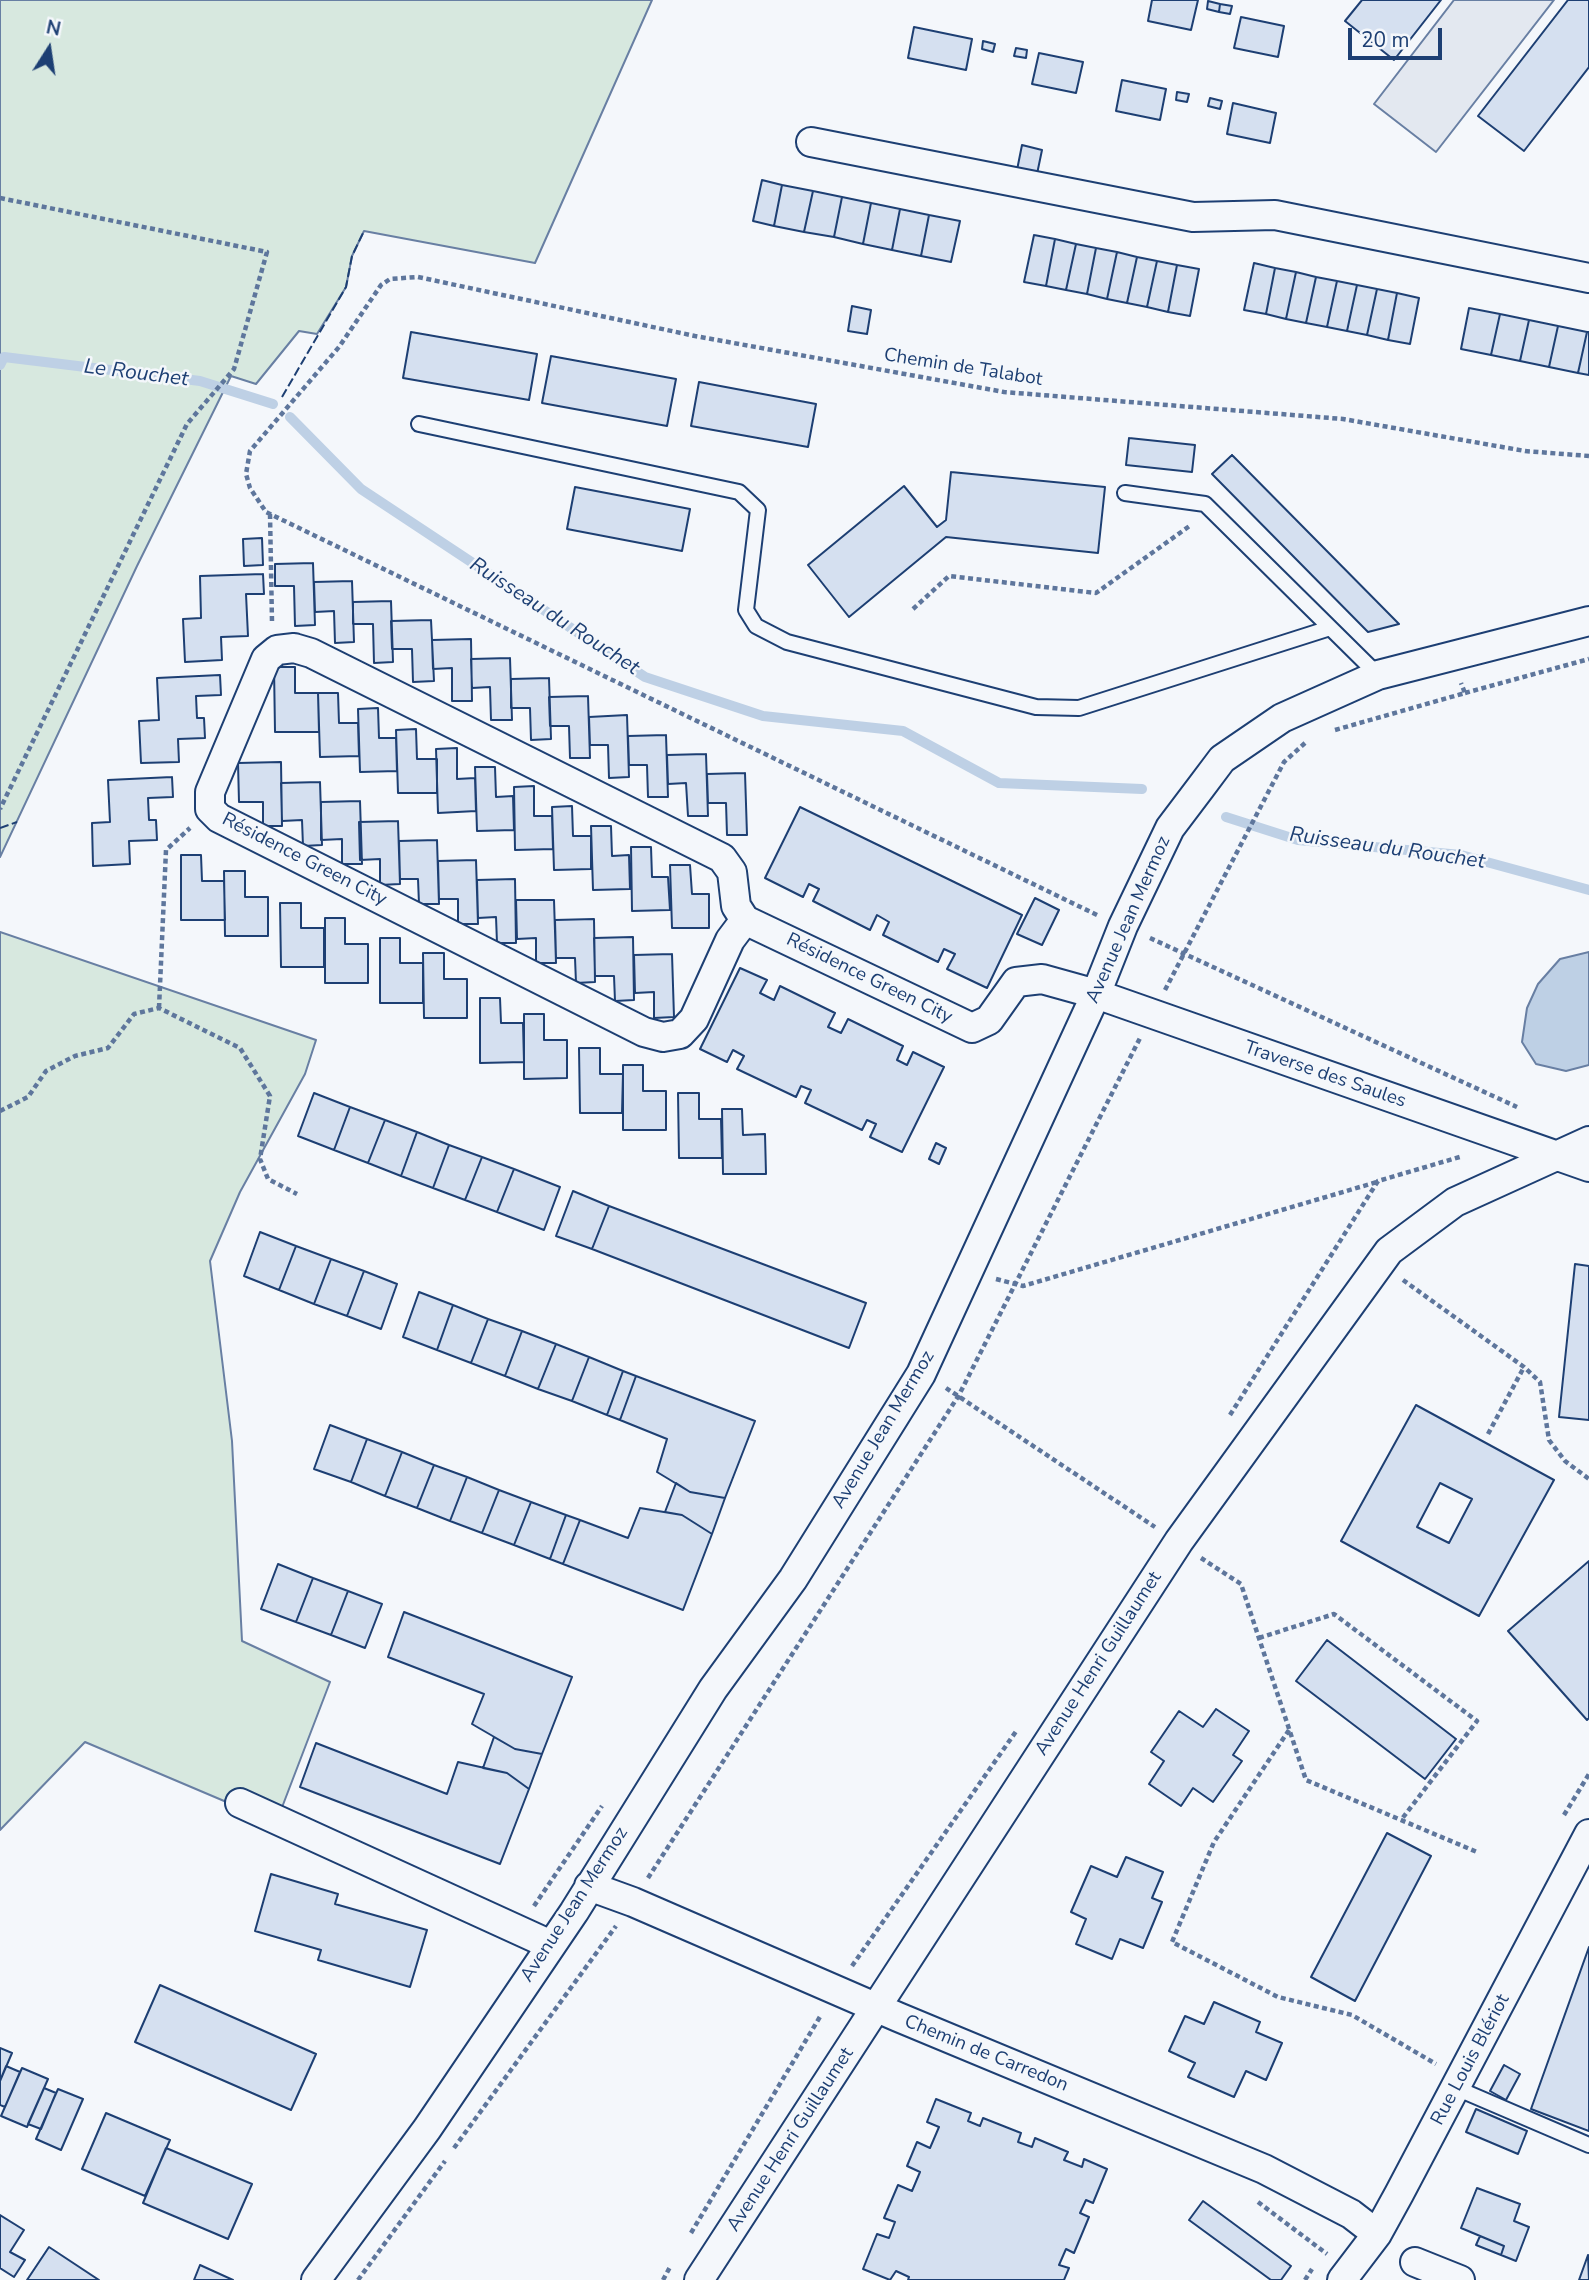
<!DOCTYPE html>
<html>
<head>
<meta charset="utf-8">
<style>
  body { margin:0 }
  #map { position:relative; width:1589px; height:2280px; overflow:hidden; background:#f4f7fb; font-family:"Nunito Sans",sans-serif }
  canvas { display:block }
  .north { position:absolute; left:14px; top:14px; width:70px; height:70px; -webkit-text-stroke:5px #f4f7fb; paint-order:stroke; rotate:12deg; font-size:19px; font-weight:700; line-height:28px; text-align:center; color:#1d3f73 }
  .north::after { content:''; display:block; margin:auto; width:24px; height:32px; background:#1d3f73; clip-path:polygon(50% 0,100% 100%,50% 72%,0 100%) }
  .scale { position:absolute; left:1348px; top:28px; width:94px; height:32px; box-sizing:border-box; border:4px solid #1d3f73; border-top:0; padding-left:9px; font-size:21px; line-height:24px; white-space:nowrap; color:#1d3f73; -webkit-text-stroke:5px #f4f7fb; paint-order:stroke }
</style>
</head>
<body>
<div id="map">
<canvas width="1589" height="2280"></canvas>
<div class="north">N</div>
<div class="scale">20 m</div>
</div>
<script>
const c = document.querySelector('canvas').getContext('2d');
c.lineJoin = 'round';
function fillPath(path, color) { c.fillStyle = color; c.fill(path, 'evenodd'); }
const shape = rows => new Path2D(rows.map(r => 'M' + r).join(''));
function trace(path, color, width, dash) { c.strokeStyle = color; c.lineWidth = width; c.lineCap = dash ? 'butt' : 'round'; c.setLineDash(dash || []); c.stroke(path); }
function write(font, color, halo, rows, align = 'center') {
  c.font = font + ' "Nunito Sans",sans-serif'; c.lineWidth = 5; c.setLineDash([]); c.textBaseline = 'middle'; c.strokeStyle = halo; c.fillStyle = color; for (const [text, x, y, turn = 0] of rows) {
    c.save(); c.translate(x, y); c.rotate((+turn || 0) * Math.PI / 180); c.textAlign = isNaN(turn) ? turn : align; if (halo) c.strokeText(text, 0, 0); c.fillText(text, 0, 0); c.restore();
  }
}
const green = shape([
  [0,0,652,0,535,263,364,231,352,256,346,287,317,334,299,331,256,384,231,376,137,566,0,857,0,0],
  [0,932,316,1040,305,1074,240,1192,210,1261,232,1441,242,1641,330,1682,276,1823,85,1742,0,1830,0,932]
]);
const parking = shape([
  [1454,0,1554,0,1436,152,1374,104,1454,0]
]);
const water = shape([
  [1589,952,1589,1065,1566,1071,1536,1064,1522,1042,1527,1008,1538,984,1560,959,1589,952]
]);
const stream = shape([
  [0,365,4,357,200,381,273,404],
  [290,417,361,489,645,677,763,716,903,731,999,783,1142,789],
  [1226,817,1298,840,1461,855,1589,890]
]);
const building = shape([
  [1152,0,1198,0,1191,30,1148,21,1152,0],
  [1362,0,1441,0,1394,60,1345,21,1362,0],
  [1568,0,1589,0,1589,67,1524,151,1478,116,1568,0],
  [1208,1,1220,4,1219,12,1207,9,1208,1],
  [1220,4,1232,6,1230,14,1219,12,1220,4],
  [1241,17,1284,26,1278,57,1234,48,1241,17],
  [914,27,972,39,966,70,908,58,914,27],
  [983,41,995,44,993,52,982,49,983,41],
  [1016,48,1027,50,1026,58,1014,56,1016,48],
  [1039,53,1083,62,1076,93,1032,84,1039,53],
  [1122,80,1166,89,1160,120,1116,111,1122,80],
  [1177,92,1189,94,1187,102,1176,100,1177,92],
  [1210,98,1222,101,1220,109,1208,106,1210,98],
  [1233,103,1276,113,1270,143,1227,134,1233,103],
  [1022,145,1042,150,1037,174,1017,170,1022,145],
  [762,180,782,185,774,226,753,221,762,180],
  [782,185,813,191,804,232,774,226,782,185],
  [813,191,842,197,834,237,804,232,813,191],
  [842,197,871,203,863,244,834,237,842,197],
  [871,203,900,209,892,250,863,244,871,203],
  [900,209,929,215,921,256,892,250,900,209],
  [929,215,960,221,951,262,921,256,929,215],
  [1034,235,1055,239,1046,286,1024,282,1034,235],
  [1055,239,1076,244,1066,290,1046,286,1055,239],
  [1076,244,1096,248,1087,294,1066,290,1076,244],
  [1096,248,1117,252,1107,299,1087,294,1096,248],
  [1117,252,1137,257,1127,303,1107,299,1117,252],
  [1137,257,1157,261,1147,307,1127,303,1137,257],
  [1157,261,1177,265,1168,312,1147,307,1157,261],
  [1254,263,1275,268,1266,314,1244,310,1254,263],
  [1177,265,1199,269,1190,316,1168,312,1177,265],
  [1275,268,1296,272,1286,319,1266,314,1275,268],
  [1296,272,1316,277,1306,323,1286,319,1296,272],
  [1316,277,1337,281,1327,327,1306,323,1316,277],
  [1337,281,1357,285,1347,331,1327,327,1337,281],
  [1357,285,1377,289,1367,335,1347,331,1357,285],
  [1377,289,1397,293,1388,340,1367,335,1377,289],
  [1397,293,1419,298,1410,344,1388,340,1397,293],
  [852,306,871,310,867,334,848,331,852,306],
  [1469,308,1500,314,1491,355,1461,349,1469,308],
  [1500,314,1529,320,1520,361,1491,355,1500,314],
  [1529,320,1558,326,1549,367,1520,361,1529,320],
  [1558,326,1587,332,1578,373,1549,367,1558,326],
  [411,332,537,354,529,400,403,378,411,332],
  [1587,332,1589,332,1589,375,1578,373,1587,332],
  [551,356,676,379,667,426,542,403,551,356],
  [699,382,816,404,808,447,691,426,699,382],
  [1129,438,1195,445,1192,472,1126,465,1129,438],
  [1232,455,1399,624,1368,632,1212,474,1232,455],
  [951,472,1105,487,1098,553,946,537,849,617,808,565,904,486,937,527,946,520,951,472],
  [575,487,690,509,682,551,567,529,575,487],
  [262,538,263,565,244,566,243,539,262,538],
  [313,563,315,625,295,626,294,586,275,586,275,564,313,563],
  [263,574,264,594,246,594,248,636,221,637,222,660,185,662,183,619,201,618,200,576,263,574],
  [352,581,354,642,335,643,334,611,315,612,314,582,352,581],
  [391,601,393,662,374,663,373,624,353,624,353,602,391,601],
  [431,620,434,681,413,682,412,649,392,649,391,621,431,620],
  [471,639,472,701,452,701,452,668,433,669,432,640,471,639],
  [510,658,512,720,491,720,490,687,472,688,471,659,510,658],
  [274,667,295,667,295,693,318,693,319,732,275,732,274,667],
  [220,675,221,695,196,696,197,718,204,718,205,738,178,739,179,762,141,763,139,721,159,720,157,678,220,675],
  [549,678,551,739,531,740,530,708,511,708,511,679,549,678],
  [318,693,338,693,339,723,358,723,359,756,320,757,318,693],
  [588,696,590,758,570,758,569,726,550,726,549,697,588,696],
  [378,708,379,738,396,738,397,771,360,772,358,709,378,708],
  [627,715,629,777,609,778,608,745,590,745,589,717,627,715],
  [416,729,417,759,437,759,437,793,398,793,396,730,416,729],
  [666,735,668,797,648,797,647,765,629,765,628,736,666,735],
  [457,748,457,779,475,778,476,811,438,813,436,749,457,748],
  [706,754,708,816,688,816,686,783,668,784,667,755,706,754],
  [281,762,282,826,263,826,263,802,239,802,238,763,281,762],
  [475,767,495,767,496,797,513,796,514,830,477,831,475,767],
  [745,773,747,835,727,835,726,803,708,803,707,774,745,773],
  [172,777,173,797,148,798,149,820,156,820,157,840,129,841,130,864,93,866,92,823,110,822,108,780,172,777],
  [320,782,322,845,303,846,302,820,282,821,281,783,320,782],
  [534,786,534,816,552,816,553,849,515,850,514,787,534,786],
  [360,801,362,864,342,864,342,839,321,840,321,802,360,801],
  [572,806,573,836,591,836,591,869,554,870,552,807,572,806],
  [800,807,1022,915,987,988,947,969,955,954,944,949,938,962,883,935,889,922,877,915,870,930,813,901,819,889,809,884,803,897,765,878,800,807],
  [398,821,400,884,380,885,380,859,360,860,359,822,398,821],
  [591,826,611,826,612,856,629,855,630,889,593,890,591,826],
  [437,840,439,904,419,904,418,879,400,879,399,841,437,840],
  [631,847,651,847,652,877,668,877,670,910,632,911,631,847],
  [181,855,201,855,202,881,224,881,225,920,181,920,181,855],
  [476,860,478,924,458,924,458,899,439,899,438,861,476,860],
  [670,865,690,865,692,894,709,894,709,928,672,928,670,865],
  [224,871,245,871,245,897,268,897,268,936,225,936,224,871],
  [515,879,516,943,497,943,496,917,478,918,477,880,515,879],
  [1035,898,1059,910,1042,945,1017,934,1035,898],
  [516,900,554,900,556,963,536,963,536,938,517,939,516,900],
  [280,903,301,903,301,928,324,928,324,967,281,967,280,903],
  [325,918,345,918,345,944,368,944,368,983,325,983,325,918],
  [594,919,595,982,576,983,575,958,556,958,555,920,594,919],
  [633,937,634,1000,615,1001,614,976,595,976,594,938,633,937],
  [380,938,400,938,400,963,423,963,423,1003,380,1003,380,938],
  [423,953,444,953,444,979,467,979,467,1018,424,1018,423,953],
  [672,954,674,1017,654,1018,654,992,635,993,634,955,672,954],
  [740,968,767,980,760,993,774,1000,780,986,835,1013,828,1027,841,1033,848,1019,903,1046,897,1060,907,1065,913,1052,944,1067,902,1152,870,1137,876,1124,867,1120,862,1130,805,1103,811,1090,801,1086,796,1097,737,1069,744,1056,733,1050,727,1062,700,1049,740,968],
  [480,998,500,998,501,1023,523,1023,524,1062,480,1063,480,998],
  [524,1014,544,1014,544,1040,567,1040,567,1078,524,1079,524,1014],
  [579,1048,600,1048,600,1074,623,1074,622,1113,580,1113,579,1048],
  [623,1065,643,1065,643,1091,666,1091,666,1130,623,1130,623,1065],
  [314,1093,350,1107,334,1150,298,1136,314,1093],
  [678,1093,699,1093,699,1119,721,1119,722,1158,679,1158,678,1093],
  [350,1107,385,1120,368,1163,334,1150,350,1107],
  [722,1109,742,1109,743,1135,765,1134,766,1174,723,1174,722,1109],
  [385,1120,417,1132,401,1176,368,1163,385,1120],
  [417,1132,449,1145,433,1188,401,1176,417,1132],
  [936,1143,946,1148,939,1164,929,1159,936,1143],
  [449,1145,482,1157,465,1200,433,1188,449,1145],
  [482,1157,514,1169,497,1212,465,1200,482,1157],
  [514,1169,560,1187,544,1230,497,1212,514,1169],
  [573,1191,609,1206,592,1249,556,1236,573,1191],
  [609,1206,866,1303,849,1348,592,1249,609,1206],
  [260,1232,296,1246,279,1290,244,1276,260,1232],
  [296,1246,331,1259,314,1304,279,1290,296,1246],
  [331,1259,364,1271,347,1316,314,1304,331,1259],
  [1575,1264,1589,1266,1589,1420,1559,1417,1575,1264],
  [364,1271,397,1284,381,1329,347,1316,364,1271],
  [419,1292,453,1305,437,1350,403,1337,419,1292],
  [453,1305,488,1319,471,1363,437,1350,453,1305],
  [488,1319,522,1331,505,1376,471,1363,488,1319],
  [522,1331,556,1344,538,1389,505,1376,522,1331],
  [556,1344,589,1357,572,1401,538,1389,556,1344],
  [589,1357,623,1371,607,1415,572,1401,589,1357],
  [623,1371,636,1376,620,1420,607,1415,623,1371],
  [636,1376,755,1421,725,1498,690,1492,657,1472,667,1439,620,1420,636,1376],
  [1416,1405,1554,1480,1479,1616,1341,1541,1416,1405],
  [1440,1483,1472,1499,1449,1543,1417,1527,1440,1483],
  [330,1425,367,1439,351,1482,314,1469,330,1425],
  [367,1439,402,1452,385,1496,351,1482,367,1439],
  [402,1452,434,1465,417,1508,385,1496,402,1452],
  [434,1465,467,1477,450,1521,417,1508,434,1465],
  [467,1477,499,1490,482,1533,450,1521,467,1477],
  [676,1483,690,1492,725,1498,712,1534,682,1515,665,1512,676,1483],
  [499,1490,531,1502,514,1545,482,1533,499,1490],
  [531,1502,566,1515,550,1559,514,1545,531,1502],
  [640,1508,682,1515,712,1534,683,1610,563,1564,580,1520,628,1538,640,1508],
  [566,1515,580,1520,563,1564,550,1559,566,1515],
  [1589,1561,1589,1718,1587,1720,1508,1631,1589,1561],
  [278,1564,313,1578,296,1622,261,1609,278,1564],
  [313,1578,348,1591,331,1635,296,1622,313,1578],
  [348,1591,382,1604,365,1648,331,1635,348,1591],
  [404,1612,572,1677,542,1754,515,1749,472,1724,484,1694,388,1657,404,1612],
  [1327,1640,1456,1739,1425,1779,1296,1681,1327,1640],
  [1216,1709,1249,1731,1233,1755,1242,1761,1213,1802,1193,1788,1181,1806,1149,1784,1164,1761,1151,1752,1179,1711,1203,1727,1216,1709],
  [494,1737,515,1749,542,1754,529,1789,507,1773,483,1768,494,1737],
  [316,1743,447,1794,458,1762,507,1773,529,1789,500,1864,300,1787,316,1743],
  [1387,1833,1431,1856,1355,2001,1311,1977,1387,1833],
  [1126,1857,1163,1872,1152,1898,1162,1902,1143,1948,1120,1939,1112,1959,1076,1944,1086,1919,1071,1912,1091,1866,1117,1877,1126,1857],
  [271,1874,338,1894,335,1904,427,1930,410,1987,318,1960,321,1950,255,1931,271,1874],
  [1589,1947,1589,2131,1531,2109,1589,1947],
  [160,1985,316,2054,291,2110,135,2042,160,1985],
  [1214,2002,1260,2022,1256,2032,1282,2043,1266,2080,1246,2071,1234,2097,1188,2077,1195,2063,1169,2051,1185,2016,1204,2024,1214,2002],
  [0,2048,12,2053,0,2081,0,2048],
  [1504,2065,1520,2074,1506,2100,1490,2091,1504,2065],
  [6,2066,20,2072,5,2107,0,2105,0,2081,6,2066],
  [22,2068,48,2079,27,2127,1,2116,22,2068],
  [44,2088,56,2093,41,2129,28,2124,44,2088],
  [58,2089,83,2099,61,2150,36,2139,58,2089],
  [936,2099,971,2113,968,2121,980,2126,983,2118,1021,2133,1018,2142,1032,2147,1035,2138,1068,2152,1064,2160,1082,2167,1084,2159,1107,2169,1093,2203,1086,2200,1080,2213,1089,2217,1074,2253,1066,2249,1059,2265,1069,2268,1064,2280,908,2280,909,2277,896,2271,890,2280,863,2269,877,2234,889,2238,895,2222,884,2218,898,2185,912,2191,920,2172,907,2166,917,2142,930,2148,939,2127,927,2122,936,2099],
  [1476,2109,1527,2131,1518,2154,1466,2132,1476,2109],
  [106,2113,170,2140,145,2196,82,2169,106,2113],
  [166,2148,252,2184,228,2239,143,2203,166,2148],
  [1477,2188,1520,2204,1514,2221,1529,2227,1516,2261,1501,2255,1504,2246,1461,2228,1477,2188],
  [1203,2201,1291,2266,1281,2280,1271,2280,1189,2220,1203,2201],
  [0,2215,24,2230,10,2252,25,2260,14,2277,0,2268,0,2215],
  [1480,2236,1504,2246,1501,2255,1476,2245,1480,2236],
  [49,2247,99,2280,27,2280,49,2247],
  [1588,2255,1589,2280,1579,2280,1588,2255],
  [200,2265,233,2280,194,2280,200,2265]
]);
const path = shape([
  [0,198,267,252,234,369,187,424,0,809],
  [270,514,272,622],
  [913,609,949,576,1096,593,1191,525],
  [1465,693,1589,659],
  [1335,730,1465,693,1461,683],
  [1097,915,266,512,250,488,246,474,250,451,339,347,381,285,390,279,418,277,695,336,1004,392,1343,419,1525,451,1589,456],
  [1150,938,1517,1107],
  [1165,990,1284,762,1305,743],
  [159,1008,166,850,190,828],
  [0,1111,28,1097,46,1071,75,1056,108,1048,134,1014,159,1008,240,1048,270,1096,260,1159,268,1179,297,1194],
  [996,1279,1023,1286,1377,1182],
  [1403,1280,1524,1367,1540,1382,1549,1440,1565,1461,1589,1479],
  [946,1388,1155,1527],
  [1230,1415,1378,1181,1463,1156],
  [1488,1434,1524,1367],
  [1201,1558,1241,1584,1306,1780,1477,1852],
  [1259,1638,1334,1614,1477,1721,1401,1820],
  [1289,1730,1214,1842,1172,1942,1278,1997,1352,2015,1436,2064],
  [1564,1815,1589,1774],
  [648,1878,959,1395,1140,1038],
  [534,1906,602,1806],
  [852,1966,1017,1730],
  [454,2148,616,1926],
  [1258,2202,1327,2254],
  [691,2233,821,2015],
  [358,2280,445,2161],
  [663,2280,670,2267],
  [1305,2280,1312,2269]
]);
const lane = shape([
  [419,424,739,492,758,510,746,610,756,626,787,642,1036,707,1079,708,1330,628],
  [1125,493,1205,504,1378,675],
  [1456,2088,1589,2145]
]);
const street = shape([
  [811,142,1193,217,1275,215,1589,278],
  [294,648,311,653,722,858,732,872,736,906,745,920,730,940,694,1019,680,1034,663,1037,644,1032,219,818,210,809,210,792,266,659,277,650,294,648],
  [745,920,972,1028,989,1020,1016,982,1042,979,1096,994,1589,1167],
  [240,1803,551,1945],
  [589,1886,633,1902,898,2017,1264,2169,1351,2214,1377,2234],
  [1415,2262,1460,2280],
  [316,2280,427,2129,574,1912,713,1689,793,1579,921,1374,1096,994,1123,926,1170,828,1201,787,1222,759,1282,718,1378,675,1589,621],
  [699,2280,1179,1541,1389,1251,1455,1202,1589,1141],
  [1342,2280,1377,2234,1399,2194,1589,1834]
]);
const fence = shape([
  [282,397,346,287,352,256,364,231],
  [0,828,17,822]
]);
const streetNames = [
  ["Chemin de Talabot",963,368,9],
  ["Résidence Green City",304,860,27],
  ["Avenue Jean Mermoz",1129,920,-66],
  ["Résidence Green City",869,979,26],
  ["Traverse des Saules",1325,1075,19],
  ["Avenue Jean Mermoz",884,1430,-59],
  ["Avenue Henri Guillaumet",1099,1664,-57],
  ["Avenue Jean Mermoz",575,1905,-57],
  ["Chemin de Carredon",986,2054,22],
  ["Rue Louis Blériot",1471,2060,-62],
  ["Avenue Henri Guillaumet",791,2140,-57]
];
const waterNames = [
  ["Le Rouchet",136,374,7],
  ["Ruisseau du Rouchet",554,617,33],
  ["Ruisseau du Rouchet",1387,849,8]
];
fillPath(green, '#d7e8df');
trace(green, '#687fa3', 2);
fillPath(parking, '#e3e8f0');
trace(parking, '#687fa3', 2);
fillPath(water, '#bed0e5');
trace(water, '#687fa3', 2);
trace(stream, '#bed0e5', 10);
fillPath(building, '#d5e0f0');
trace(building, '#1d3f73', 2);
trace(lane, '#1d3f73', 18);
trace(street, '#1d3f73', 32);
trace(path, '#5e769c', 4.5, [5, 3.5]);
trace(lane, '#f4f7fb', 14);
trace(street, '#f4f7fb', 28);
trace(fence, '#1d3f73', 2, [9, 3.5]);
write('19px', '#1d3f73', '#f4f7fb', streetNames);
write('italic 21px', '#1d3f73', '#f4f7fb', waterNames);
</script>
</body>
</html>
